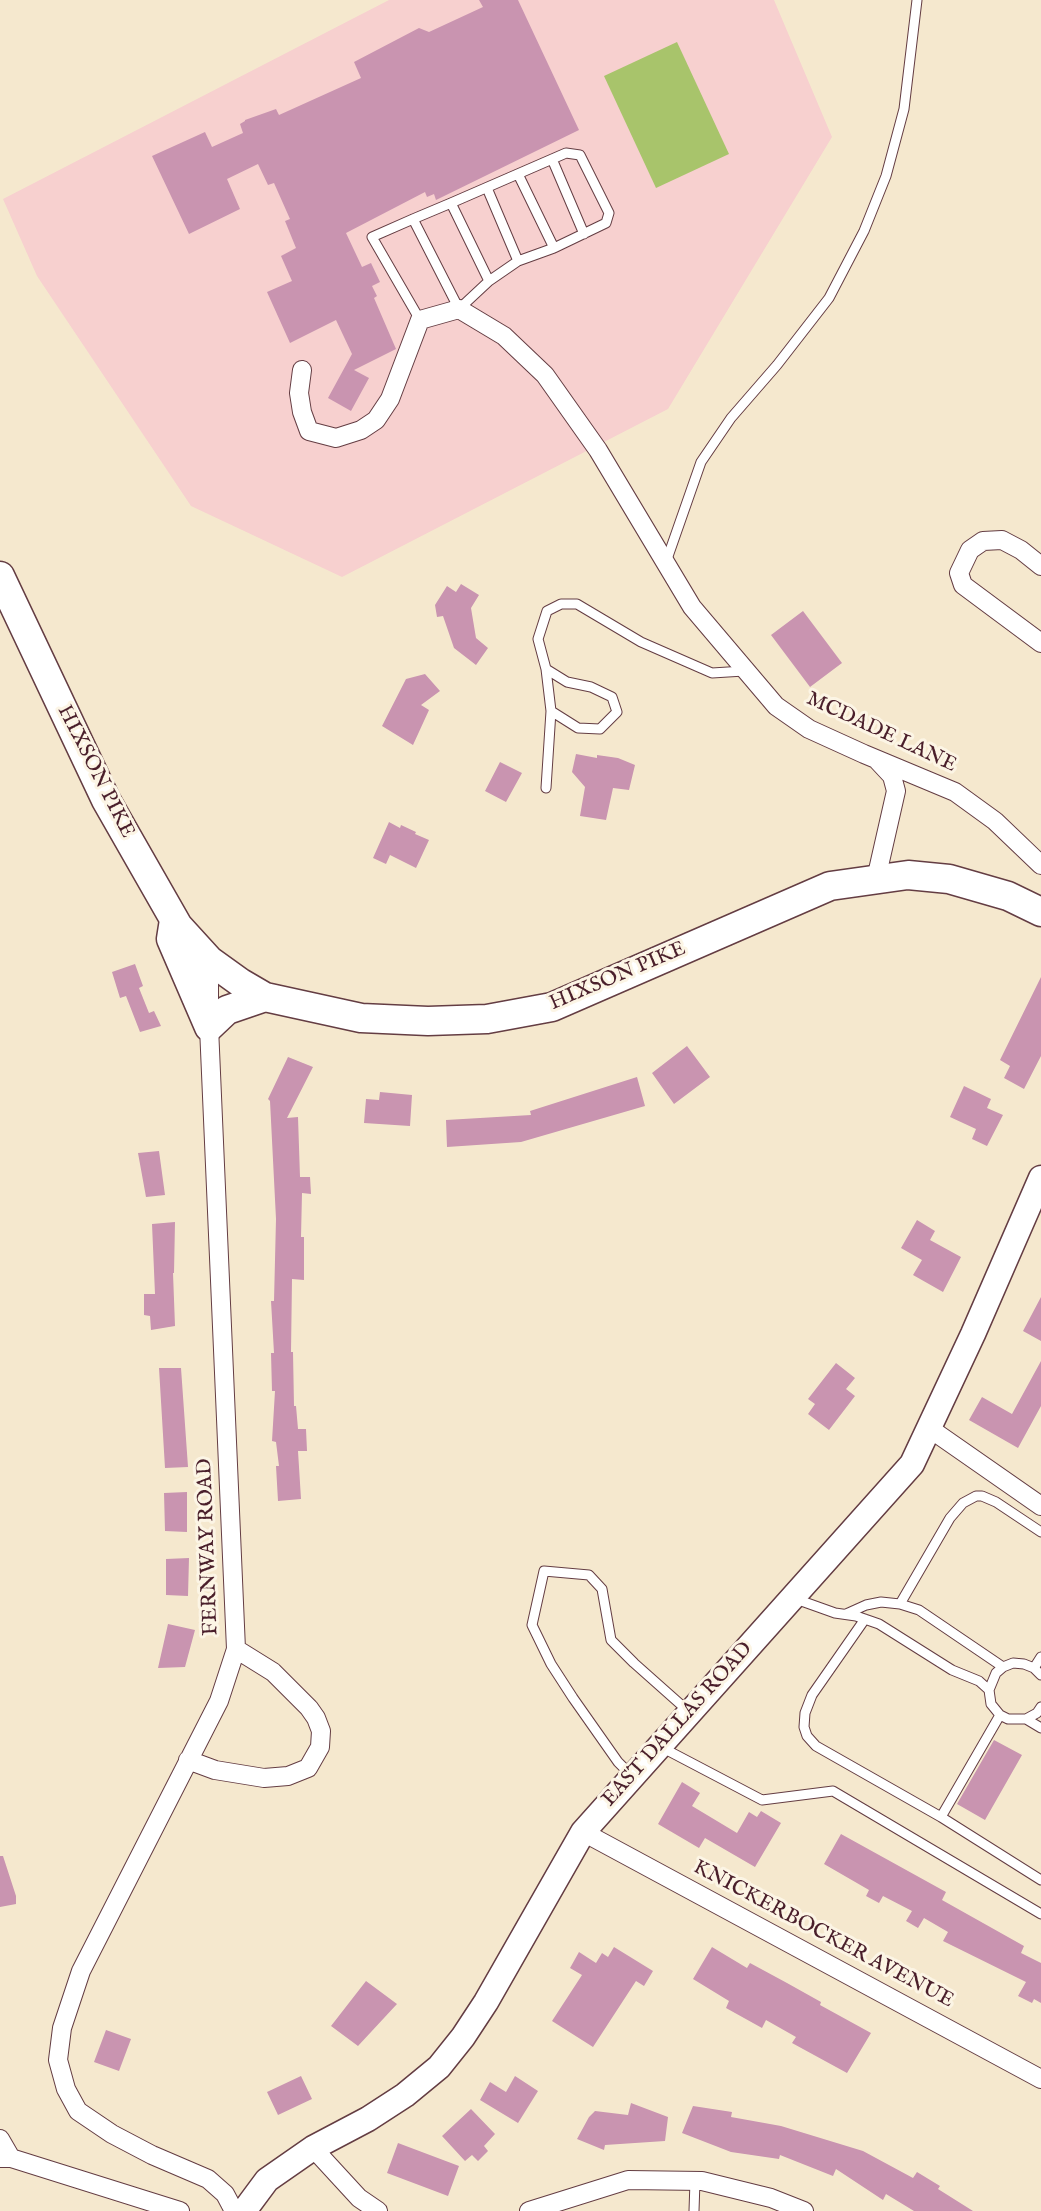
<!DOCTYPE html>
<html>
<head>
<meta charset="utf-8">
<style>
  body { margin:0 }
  canvas { display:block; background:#f5e8ce }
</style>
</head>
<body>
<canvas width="1041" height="2211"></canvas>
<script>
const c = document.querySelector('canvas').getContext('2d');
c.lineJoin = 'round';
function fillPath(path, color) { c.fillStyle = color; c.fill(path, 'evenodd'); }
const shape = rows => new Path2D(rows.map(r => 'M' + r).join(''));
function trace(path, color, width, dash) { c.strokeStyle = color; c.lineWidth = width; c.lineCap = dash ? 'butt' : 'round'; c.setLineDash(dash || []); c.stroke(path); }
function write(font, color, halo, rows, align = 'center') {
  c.font = font + ' "IM FELL English",serif'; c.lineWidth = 6; c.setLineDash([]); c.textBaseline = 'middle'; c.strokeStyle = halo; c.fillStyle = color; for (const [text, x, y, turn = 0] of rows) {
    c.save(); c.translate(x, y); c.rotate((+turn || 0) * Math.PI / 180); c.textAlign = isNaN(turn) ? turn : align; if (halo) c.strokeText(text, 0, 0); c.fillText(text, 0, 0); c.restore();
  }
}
const built = shape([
  [389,0,774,0,832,137,668,409,342,577,191,506,37,276,3,199]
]);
const green = shape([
  [677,42,729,154,656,188,604,76]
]);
const building = shape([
  [479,0,518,0,579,130,436,200,434,194,427,197,425,192,346,233,362,267,371,263,380,282,372,286,377,296,374,298,396,349,354,370,369,378,351,411,328,398,352,354,336,320,290,343,267,292,292,281,281,256,296,248,285,221,290,219,274,183,268,185,258,164,227,179,240,209,189,234,152,156,205,132,212,147,243,133,240,124,245,121,245,120,276,109,279,115,361,78,354,62,419,28,429,32,483,7],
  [461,584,479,595,471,608,476,638,488,648,476,665,454,648,443,616,437,617,435,605,447,586,456,592],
  [803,611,842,663,810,687,771,635],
  [425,674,440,691,421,705,429,710,413,745,382,726,406,679],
  [576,754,597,758,597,755,618,758,635,765,629,790,613,788,606,820,580,816,585,787,572,772],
  [500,762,522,773,506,802,485,791],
  [389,822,400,828,401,825,416,832,415,834,429,840,416,868,390,855,386,864,373,858],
  [135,964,143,986,139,988,149,1013,154,1011,161,1026,140,1032,126,996,120,998,112,972],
  [1041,977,1041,1056,1024,1089,1004,1078,1010,1066,1000,1060],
  [687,1046,710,1077,674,1104,652,1073],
  [288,1057,313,1067,287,1118,298,1117,300,1177,310,1177,311,1194,302,1193,301,1237,304,1237,304,1280,292,1279,291,1352,293,1352,294,1406,296,1406,298,1429,306,1429,307,1451,298,1451,301,1499,278,1501,276,1466,279,1466,276,1442,272,1441,275,1391,272,1391,271,1353,274,1353,271,1301,274,1301,276,1219,270,1101,268,1099],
  [637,1077,645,1106,521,1142,447,1147,446,1120,531,1115,530,1111],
  [964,1086,991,1099,987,1108,1003,1115,987,1146,972,1139,976,1129,950,1117],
  [380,1092,412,1095,410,1126,364,1123,366,1099,379,1100],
  [159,1151,165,1195,146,1197,138,1153],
  [917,1220,935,1231,930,1240,961,1257,943,1292,913,1275,922,1260,901,1248],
  [175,1222,174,1273,173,1273,175,1326,151,1330,150,1316,144,1315,144,1294,155,1294,152,1224],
  [1041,1297,1041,1341,1023,1331],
  [1041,1361,1041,1406,1018,1448,969,1420,982,1397,1012,1414],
  [836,1363,855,1378,846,1389,855,1396,829,1430,808,1414,815,1404,808,1399],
  [159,1368,181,1368,188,1467,165,1468],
  [187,1492,187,1532,165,1531,164,1493],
  [189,1558,188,1596,166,1595,166,1559],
  [168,1624,195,1630,185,1667,158,1668],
  [994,1740,1022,1755,985,1820,957,1804],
  [682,1782,700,1793,692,1806,737,1833,749,1812,757,1817,761,1811,781,1823,755,1867,705,1838,699,1848,658,1824],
  [841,1834,946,1892,942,1900,1024,1946,1021,1953,1041,1963,1041,2003,1034,1999,1032,2003,1018,1996,1026,1982,943,1941,948,1932,924,1918,918,1928,906,1921,912,1911,883,1896,879,1903,866,1896,869,1890,824,1864],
  [0,1856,3,1856,16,1896,16,1904,0,1907],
  [614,1947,653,1971,644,1986,636,1981,593,2047,552,2021,582,1975,570,1968,579,1952,596,1963,602,1953,608,1957],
  [712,1947,747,1968,750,1963,787,1983,821,2002,820,2005,871,2033,847,2073,792,2043,796,2037,766,2020,762,2028,726,2008,729,2001,693,1979],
  [366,1981,397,2004,358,2046,331,2026],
  [106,2030,131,2039,119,2071,94,2062],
  [301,2076,312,2099,278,2115,267,2092],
  [515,2076,538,2091,518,2123,480,2100,490,2082,506,2092],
  [631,2103,668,2117,665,2141,605,2145,604,2150,577,2139,589,2117,595,2111,628,2115],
  [693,2106,732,2112,731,2117,781,2126,863,2151,913,2178,917,2172,940,2186,938,2189,973,2211,914,2211,886,2194,883,2200,836,2169,833,2176,780,2155,779,2159,731,2152,682,2133],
  [471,2109,495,2134,484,2146,488,2151,478,2161,472,2155,465,2161,442,2136],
  [398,2143,459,2166,448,2196,387,2173]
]);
const lane = shape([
  [552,159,584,234],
  [518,174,554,248],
  [487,188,518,261],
  [451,203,489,281],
  [413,219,459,309,489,281,518,261,554,248,606,223,609,213,580,155,566,153,451,203,413,219,372,237,420,320],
  [666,562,701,462,731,418,777,365,829,298,864,231,886,176,904,109,917,0],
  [546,669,567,682,591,687,612,697,617,712,600,729,578,728,551,711],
  [546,788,551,711,546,669,538,639,547,611,561,604,577,604,641,642,712,673,744,671],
  [793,1598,835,1613,856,1616,879,1624,952,1670,979,1681,989,1690],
  [900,1604,950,1518,963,1503,976,1496,982,1496,996,1502,1041,1532],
  [846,1614,866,1605,881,1602,900,1604,919,1610,1003,1667],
  [865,1619,812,1695,805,1713,804,1727,807,1736,816,1746,941,1817,1041,1880],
  [1034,1668,1041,1657],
  [1041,1675,1034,1668,1024,1664,1013,1663,1003,1667,996,1673,989,1690,991,1704,1000,1715,1008,1719,1026,1719,1037,1713,1041,1707],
  [1026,1719,1041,1728],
  [661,1747,762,1800,833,1791,1041,1914],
  [632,1776,618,1762,573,1698,551,1664,532,1625,544,1571,589,1575,602,1589,611,1640,634,1663,688,1711],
  [941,1817,1000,1715],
  [694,2211,695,2181]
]);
const street = shape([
  [302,370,299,393,302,412,309,431,336,438,361,430,376,420,390,399,420,320,459,309,504,336,545,375,598,450,692,607,776,706,809,729,864,754,955,792,995,821,1041,865],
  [1041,566,1021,550,1002,540,983,541,970,550,959,573,963,585,1041,643],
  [876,879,896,791,892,776,878,761],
  [209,960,209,1027,236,1649,219,1701,81,1971,62,2028,58,2060,66,2089,78,2111,112,2134,152,2155,208,2179,225,2194,234,2211],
  [929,1428,1041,1506],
  [188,1760,215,1770,264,1778,288,1776,308,1768,320,1747,321,1731,316,1718,309,1708,273,1672,236,1649],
  [583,1832,1041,2079],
  [0,2139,11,2158],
  [313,2148,359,2198,378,2211],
  [0,2158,11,2158,180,2211],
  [529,2211,628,2180,702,2181,771,2198,804,2211]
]);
const secondary = shape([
  [244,2211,267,2180,313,2148,368,2119,405,2095,439,2067,463,2037,486,2002,583,1832,912,1464,973,1334,1041,1178]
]);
const primary = shape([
  [0,576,106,800,178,926,209,960,241,983,265,997,361,1018,428,1021,487,1019,552,1007,830,886,908,875,949,879,1008,896,1041,912],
  [174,920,171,939,209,1027,227,1010,265,997]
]);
const streetNames = [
  ["MCDADE LANE",881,733,25],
  ["HIXSON PIKE",95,772,63],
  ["HIXSON PIKE",618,977,-23],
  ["FERNWAY ROAD",209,1547,-92],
  ["EAST DALLAS ROAD",678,1725,-48],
  ["KNICKERBOCKER AVENUE",823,1935,28]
];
fillPath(built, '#f7d0cf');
fillPath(green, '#a8c46b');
fillPath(building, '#c994b0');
trace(lane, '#643d43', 11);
trace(street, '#643d43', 20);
trace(secondary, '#643d43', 27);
trace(primary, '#643d43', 31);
trace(lane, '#fff', 9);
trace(street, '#fff', 18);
trace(secondary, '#fff', 24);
trace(primary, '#fff', 28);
write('21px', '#4a1f2b', '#fcf5e5', streetNames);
</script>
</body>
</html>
